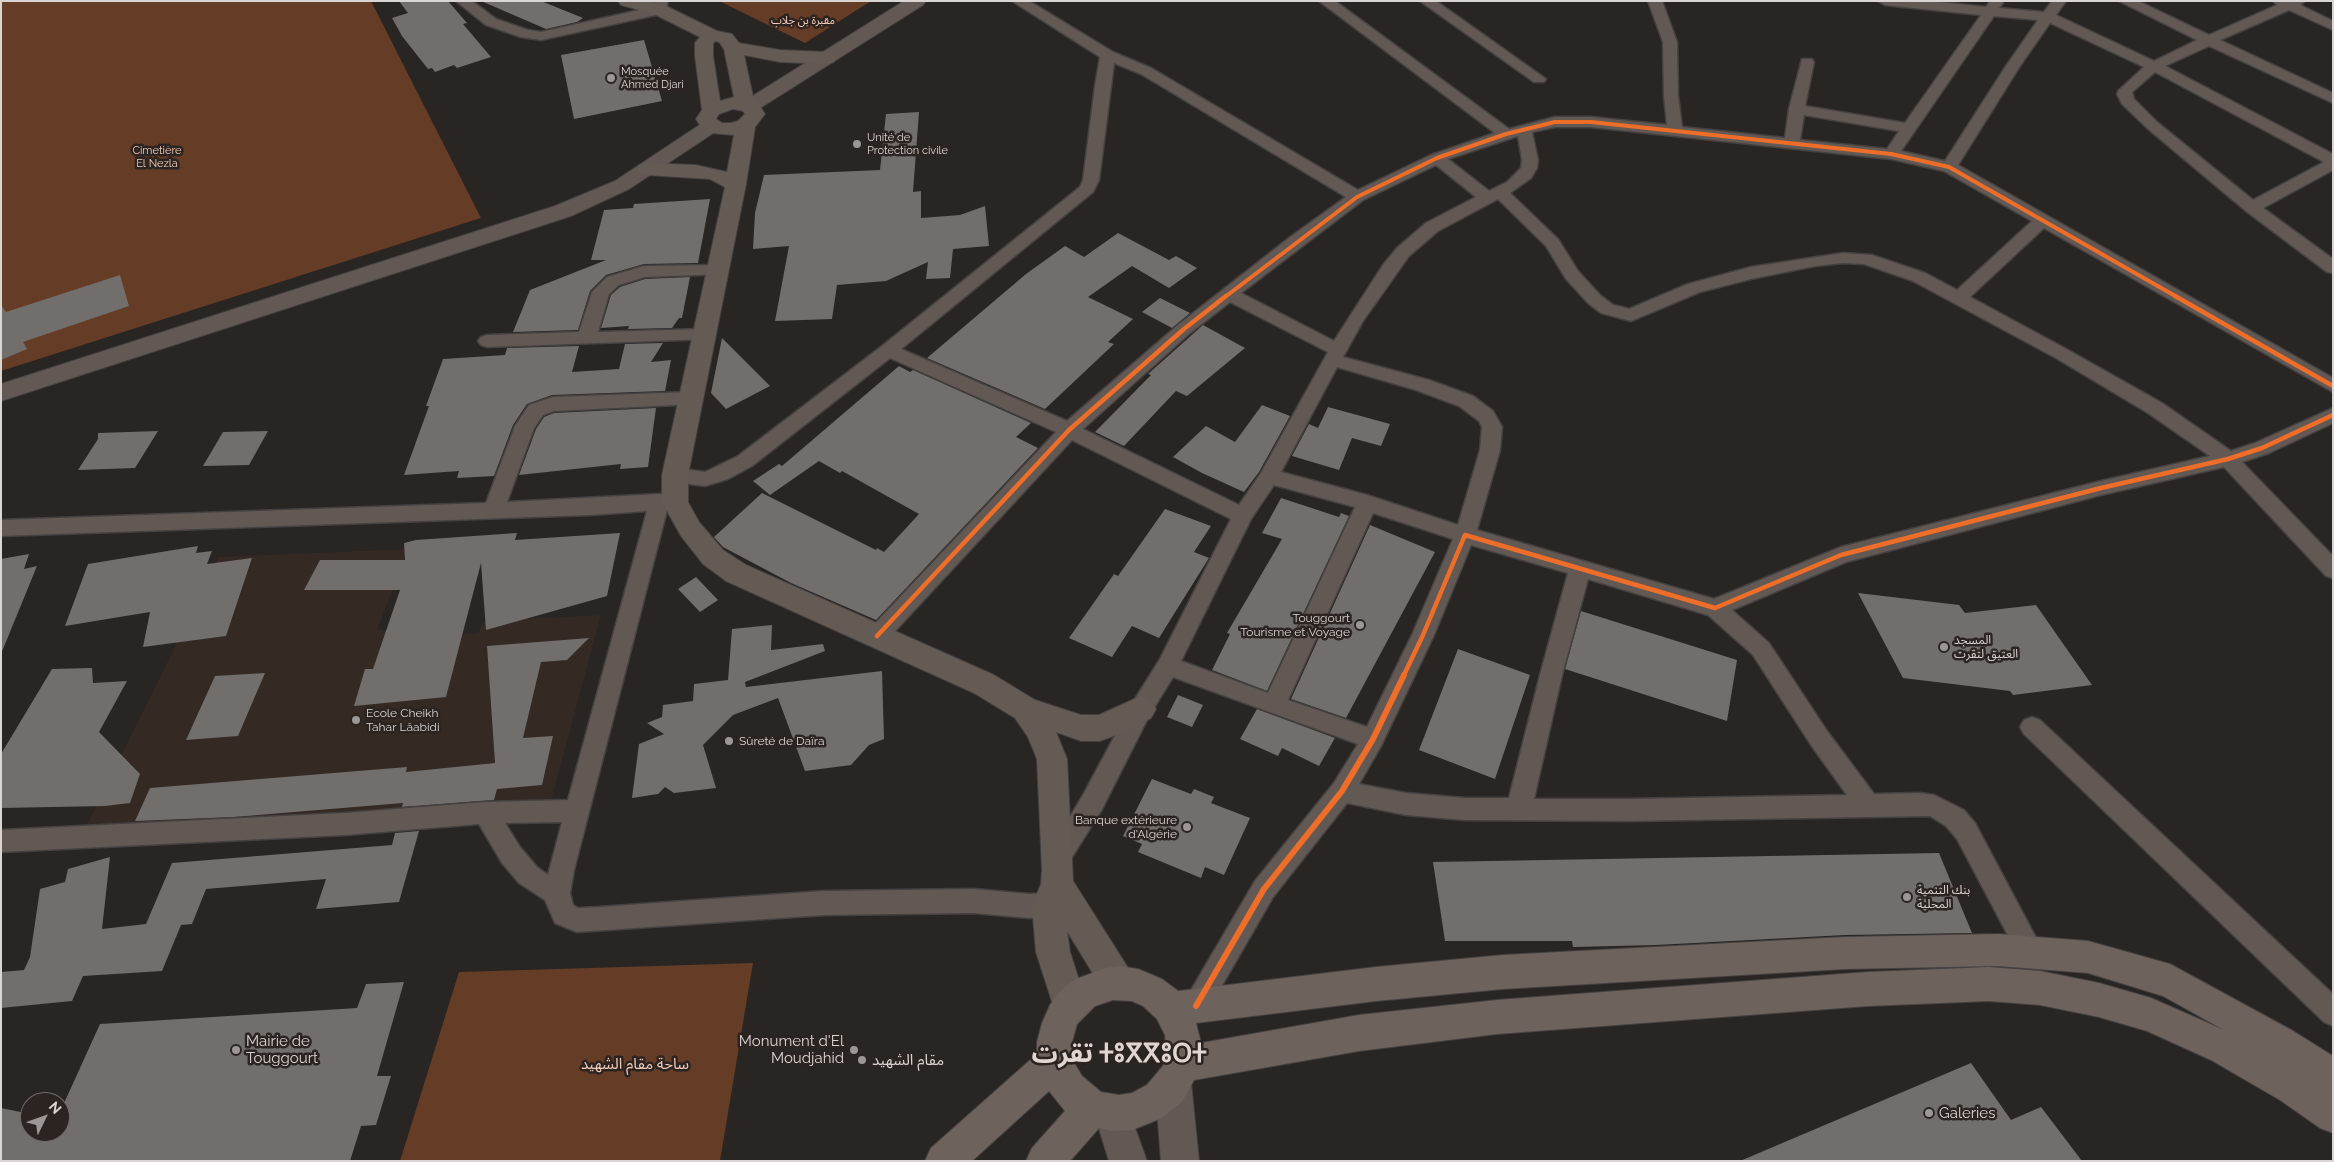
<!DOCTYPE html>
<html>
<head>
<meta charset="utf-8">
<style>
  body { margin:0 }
  #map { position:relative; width:2334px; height:1162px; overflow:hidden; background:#282523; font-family:Raleway,sans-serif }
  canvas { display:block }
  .frame { position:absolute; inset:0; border:2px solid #dad5d3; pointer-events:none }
  .north { position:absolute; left:20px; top:1092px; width:50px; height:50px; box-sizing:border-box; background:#2b2420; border:1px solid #716b68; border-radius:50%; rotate:48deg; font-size:14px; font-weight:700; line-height:20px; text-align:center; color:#dad5d3 }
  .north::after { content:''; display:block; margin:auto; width:18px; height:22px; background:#9c9795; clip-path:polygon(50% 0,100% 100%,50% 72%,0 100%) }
</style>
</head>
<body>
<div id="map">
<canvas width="2334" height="1162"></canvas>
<div class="frame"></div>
<div class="north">N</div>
</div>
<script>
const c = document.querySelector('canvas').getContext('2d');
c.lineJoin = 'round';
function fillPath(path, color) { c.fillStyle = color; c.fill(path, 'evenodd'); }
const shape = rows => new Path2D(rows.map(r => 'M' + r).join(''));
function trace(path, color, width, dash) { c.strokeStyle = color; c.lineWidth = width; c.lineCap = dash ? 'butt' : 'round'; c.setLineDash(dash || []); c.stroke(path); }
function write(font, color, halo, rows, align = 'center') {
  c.font = font + ' Raleway,"Noto Sans Arabic","Noto Sans Tifinagh",sans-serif'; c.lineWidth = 5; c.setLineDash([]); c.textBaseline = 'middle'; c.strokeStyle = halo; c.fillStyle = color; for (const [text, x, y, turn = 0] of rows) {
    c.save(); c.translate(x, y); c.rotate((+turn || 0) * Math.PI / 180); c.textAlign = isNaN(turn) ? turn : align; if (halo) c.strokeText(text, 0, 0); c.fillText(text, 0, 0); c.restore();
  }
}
const built = shape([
  [408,549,377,630,391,630,387,640,479,633,483,621,601,615,551,801,83,833,219,557]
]);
const green = shape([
  [1,1,371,1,481,218,1,371],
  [719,1,871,1,805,43],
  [753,963,720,1161,400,1161,459,972]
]);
const building = shape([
  [399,1,448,1,467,23,463,24,491,57,457,68,454,65,435,72,432,68,428,69,402,36,392,18,408,13],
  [481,1,541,1,583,18,577,22,546,29],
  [644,40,662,101,574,119,561,55],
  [919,112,913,192,921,191,921,218,960,215,985,206,989,246,953,249,950,278,926,279,928,262,886,281,837,285,832,319,775,321,789,246,753,249,755,213,764,175,880,170,886,114],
  [710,199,698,263,644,264,606,275,590,291,578,330,513,332,530,290,606,260,591,260,604,210,633,208,634,204],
  [1118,233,1169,260,1176,256,1197,268,1169,288,1132,266,1088,297,1133,319,1108,342,1114,344,1045,409,927,358,1026,274,1065,246,1084,257],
  [120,275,129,306,23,342,27,349,1,360,1,305,6,312],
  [690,277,682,318,679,318,672,328,628,329,629,326,601,328,611,295,620,287,645,279],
  [1160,298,1190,313,1172,328,1142,312],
  [1203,325,1245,348,1187,396,1176,391,1124,446,1095,432,1151,375,1148,374],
  [722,338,770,386,726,409,711,393],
  [663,343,651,362,671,360,665,391,552,395,527,404,513,425,494,476,457,478,459,471,404,475,429,406,426,406,443,359,505,355,507,348,579,346,572,372,619,369,625,344],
  [899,366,910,372,913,370,1031,423,1016,437,1038,448,876,620,791,583,723,547,714,537,762,493,876,550,877,548,884,552,919,514,842,471,840,473,819,461,770,495,753,481,779,464,782,466],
  [1262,405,1290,416,1259,472,1244,492,1202,473,1173,457,1206,426,1235,442],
  [1328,407,1390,424,1381,446,1352,438,1339,470,1292,456,1309,424,1318,428],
  [656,408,648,467,620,469,621,464,519,475,536,429,544,417,554,413],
  [158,431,135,468,78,470,98,439,98,433],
  [268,431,249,465,203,466,223,432],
  [1281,498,1339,517,1341,513,1349,516,1267,691,1212,670,1230,634,1227,633,1282,539,1262,533],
  [1165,509,1211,526,1194,552,1209,558,1159,638,1132,626,1112,657,1069,638,1114,574,1118,576],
  [1370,525,1435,552,1346,718,1291,699],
  [517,533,515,540,620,533,607,596,486,630,481,563,446,697,354,706,365,669,373,669,400,590,304,590,320,560,405,560,404,543,416,540],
  [198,546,196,553,212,551,207,564,252,558,226,636,143,647,150,612,65,626,88,564],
  [29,554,24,569,37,566,1,654,1,559],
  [696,577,718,600,700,612,678,589],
  [1858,593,1959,605,1965,613,2036,605,2092,685,2013,695,2010,691,1903,678],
  [1581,611,1737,660,1727,721,1565,669],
  [772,625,771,650,823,644,825,651,745,682,746,687,882,671,884,739,869,745,851,765,805,771,778,698,733,715,703,745,716,788,674,793,665,787,658,794,632,798,639,744,664,734,647,723,662,717,663,705,693,701,694,684,728,680,732,629],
  [589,638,567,660,541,662,523,738,553,736,542,785,497,789,494,800,402,807,403,803,234,817,135,821,150,788,407,767,406,772,495,763,487,646],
  [1458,649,1530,675,1495,779,1419,750],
  [92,668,93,683,127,681,99,732,140,774,130,803,105,806,1,808,1,754,52,669],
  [265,673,238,736,186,740,215,676],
  [1178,695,1203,705,1192,727,1167,717],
  [1257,709,1335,738,1319,766,1282,748,1278,756,1240,739],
  [1152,779,1191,794,1194,789,1214,797,1211,803,1250,818,1224,875,1205,867,1201,878,1138,852,1142,844,1123,836],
  [419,831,399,902,316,909,326,879,206,889,192,924,181,925,162,971,83,976,72,1001,1,1008,1,972,24,970,30,957,40,889,65,882,68,869,110,857,102,929,146,924,172,863,392,845,395,833],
  [1939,853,1972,933,1845,935,1656,945,1573,947,1572,941,1445,941,1433,862],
  [404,982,377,1076,391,1076,376,1125,361,1126,350,1161,1,1161,1,1108,30,1114,30,1132,60,1132,60,1112,100,1024,357,1008,366,984],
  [1971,1063,2011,1120,2041,1107,2082,1161,1740,1161]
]);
const minor = shape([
  [456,1,472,1,496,19,528,30,541,32,653,7,654,1,668,1,665,13,541,40,521,37,486,25,456,1],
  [1012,1,1029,1,1113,52,1151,68,1358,190,1431,155,1495,133,1319,1,1335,1,1509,129,1555,117,1591,117,1667,125,1664,96,1663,42,1648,1,1662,1,1677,42,1678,96,1682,127,1785,138,1789,109,1802,59,1812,59,1814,62,1805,106,1905,123,1981,15,1885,5,1878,1,1930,1,1986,7,1990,1,2002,1,2003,3,1999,8,2044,12,2052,1,2066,1,2056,15,2154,61,2197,40,2119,1,2138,1,2209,35,2277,5,2273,1,2305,1,2300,5,2333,21,2333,30,2289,10,2220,40,2333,93,2333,103,2209,46,2165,66,2333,154,2333,170,2263,208,2333,259,2333,273,2327,272,2246,211,2147,128,2122,104,2117,94,2119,90,2144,67,2050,23,2020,66,1958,165,2333,378,2333,392,2044,228,1970,297,2068,350,2162,403,2231,451,2255,443,2333,408,2333,423,2269,453,2242,462,2333,556,2333,578,2326,576,2224,467,2101,495,1846,562,1732,610,1769,643,1827,731,1874,794,1920,793,1934,795,1964,810,1975,823,2043,951,2039,960,2030,964,2021,960,1957,839,1946,826,1930,816,1629,821,1465,820,1406,815,1347,803,1273,897,1205,1015,1196,1019,1187,1015,1183,1006,1187,997,1255,881,1334,783,1358,744,1173,677,1149,716,1101,811,1067,865,1058,868,1049,865,1046,857,1083,795,1133,702,1160,659,1231,519,1072,440,885,642,877,645,869,642,866,636,869,630,1056,432,890,358,752,466,728,479,705,486,675,482,668,480,665,475,668,470,675,468,705,472,738,456,882,346,1080,187,1083,180,1095,86,1100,57,1012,1],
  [1994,16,2038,20,2006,66,1945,161,1901,151,1994,16],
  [1114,63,1141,74,1346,197,1289,238,1178,325,1067,421,901,349,1093,192,1099,180,1114,63],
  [2155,72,2324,162,2253,200,2157,122,2134,99,2132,92,2155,72],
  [1804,115,1899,131,1887,149,1800,140,1804,115],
  [1555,127,1591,127,1891,159,1944,171,2032,221,1957,290,1925,273,1872,255,1843,253,1751,267,1688,284,1629,309,1622,307,1613,305,1600,295,1578,271,1558,239,1510,193,1531,178,1537,168,1538,160,1532,132,1555,127],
  [1518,136,1522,160,1521,168,1507,182,1489,191,1448,159,1518,136],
  [1436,165,1476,197,1426,223,1397,248,1383,265,1334,341,1241,293,1363,200,1436,165],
  [1498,199,1546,246,1566,279,1588,303,1601,313,1631,321,1700,292,1751,279,1815,266,1843,263,1864,264,1913,281,2056,358,2148,413,2210,456,2101,481,1841,547,1714,599,1477,530,1500,450,1502,427,1493,411,1473,396,1429,380,1343,357,1363,321,1409,256,1438,231,1498,199],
  [1230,302,1328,352,1261,473,1239,505,1083,429,1190,333,1230,302],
  [1337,367,1416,390,1459,406,1479,421,1482,427,1480,450,1458,525,1367,495,1281,472,1337,367],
  [1274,485,1355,507,1268,693,1181,661,1251,519,1274,485],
  [1373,513,1453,539,1412,635,1367,727,1288,700,1373,513],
  [1471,545,1568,573,1540,675,1509,798,1465,798,1406,793,1359,784,1381,746,1434,635,1471,545],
  [1588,579,1708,615,1753,655,1811,745,1847,795,1629,799,1534,799,1562,675,1588,579],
  [1420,1,1436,1,1546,79,1544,82,1534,82,1420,1],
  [718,265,724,266,727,270,724,274,645,277,619,285,609,294,598,332,704,329,710,331,713,335,710,339,487,347,481,345,478,341,481,337,487,335,579,332,592,292,607,277,644,266,718,265],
  [690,392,697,394,699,399,697,404,554,411,543,415,534,428,507,502,659,494,675,494,682,497,685,502,682,507,667,510,574,870,570,893,573,905,578,908,599,907,824,891,974,889,1029,894,1062,893,1071,897,1075,905,1071,913,1062,917,1029,918,974,913,824,915,577,932,555,923,545,900,519,883,502,863,479,824,345,835,1,852,1,830,345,813,485,802,568,800,647,511,591,515,1,536,1,520,486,503,515,426,529,405,553,397,690,392],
  [562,822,548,875,537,867,520,847,505,823,562,822],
  [2032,717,2040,720,2333,994,2333,1026,2324,1022,2024,734,2020,727,2024,720,2032,717]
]);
const tertiary = shape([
  [904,1,926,1,923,5,757,110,750,112,743,110,740,106,743,102,904,1],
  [711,120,718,122,721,126,718,130,629,189,571,216,1,401,1,384,555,206,615,181,704,122,711,120],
  [1173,1064,1186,1069,1191,1082,1199,1161,1161,1161,1155,1082,1160,1069,1173,1064],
  [1112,1095,1125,1100,1147,1161,1109,1161,1094,1113,1099,1100,1112,1095]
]);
const secondary = shape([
  [618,1,648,1,666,6,717,31,732,34,739,43,780,50,827,52,834,54,836,58,834,62,827,64,780,62,744,55,754,101,757,102,765,114,755,127,746,184,688,475,688,502,699,522,723,550,746,565,994,675,1035,700,1081,715,1099,715,1141,696,1151,700,1156,709,1151,718,1129,730,1100,741,1081,741,1056,732,1067,759,1073,881,1130,971,1135,983,1130,995,1118,1000,1106,995,1067,931,1070,952,1087,1005,1082,1017,1070,1022,1058,1017,1053,1005,1036,952,1032,906,1041,884,1042,870,1037,759,1028,737,1015,718,974,693,726,581,703,564,681,536,662,502,662,475,725,187,710,179,646,175,639,173,636,169,639,165,646,163,696,165,727,172,734,135,711,133,701,127,696,119,702,110,695,56,695,43,700,37,654,14,621,5,618,1],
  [715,41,719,42,724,49,734,97,720,101,713,56,713,44,715,41],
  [733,109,743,111,745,114,738,121,731,123,722,123,716,119,719,114,733,109]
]);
const primary = shape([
  [1998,934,2088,941,2170,964,2293,1031,2333,1056,2333,1133,2320,1128,2280,1100,2211,1060,2147,1031,2099,1017,2040,1005,1989,1001,1868,1006,1497,1034,1359,1051,1194,1080,1182,1102,1162,1118,1132,1130,1113,1131,1099,1128,1070,1161,1026,1161,1032,1148,1065,1111,1049,1091,972,1161,925,1161,931,1148,1037,1054,1037,1042,1042,1023,1050,1005,1061,990,1076,979,1106,968,1119,966,1138,969,1162,979,1178,991,1376,967,1503,955,1845,937,1998,934],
  [1998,966,2088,973,2163,996,2224,1030,2151,998,2099,983,2040,971,1989,967,1868,972,1497,1000,1359,1015,1201,1043,1196,1023,1376,1001,1503,989,1845,969,1998,966],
  [1113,1000,1132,1001,1143,1006,1157,1019,1165,1035,1166,1048,1163,1066,1147,1085,1132,1093,1119,1095,1101,1092,1082,1076,1073,1061,1072,1042,1077,1024,1095,1006,1113,1000]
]);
const cyclewayFar2 = shape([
  [1225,297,1357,197,1437,158,1506,134,1555,122,1591,122,1891,154,1949,167,2177,297]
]);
const cyclewayFar1 = shape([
  [2175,296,2333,386],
  [877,636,1069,430,1184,329,1226,296],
  [1403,677,1423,635,1465,535,1715,608,1841,555,2101,488,2228,459,2262,448,2333,415]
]);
const cycleway = shape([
  [1196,1006,1264,889,1342,791,1373,739,1404,675]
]);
const markers = [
  [611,78,5,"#9c9795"],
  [857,144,5,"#9c9795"],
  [1360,625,5,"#9c9795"],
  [1944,647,5,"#9c9795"],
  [356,720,5,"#9c9795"],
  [729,741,5,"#9c9795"],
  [1187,827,5,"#9c9795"],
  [1907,897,5,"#9c9795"],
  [236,1050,5,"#9c9795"],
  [854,1050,5,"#9c9795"],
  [862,1060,5,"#9c9795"],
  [1929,1113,5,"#9c9795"]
];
const farParknames = [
  ["مقبرة بن جلاب",803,21],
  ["Cimetière",157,151],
  ["El Nezla",157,164]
];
const farPoinames = [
  ["Mosquée",621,72],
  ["Ahmed Djari",621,85],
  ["Unité de",867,138],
  ["Protection civile",867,151]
];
const poiNames = [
  ["Touggourt",1350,618,"right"],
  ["Tourisme et Voyage",1350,632,"right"],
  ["المسجد",1954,640],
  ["العتيق لتقرت",1954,654],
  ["Ecole Cheikh",366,713],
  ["Tahar Lâabidi",366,727],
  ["Sûreté de Daïra",739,741],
  ["Banque extérieure",1177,820,"right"],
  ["d'Algérie",1177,834,"right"],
  ["بنك التنمية",1917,890],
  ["المحلية",1917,904]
];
const nearPoinames = [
  ["Mairie de",246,1041],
  ["Touggourt",246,1058],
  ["Monument d'El",844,1041,"right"],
  ["Moudjahid",844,1058,"right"],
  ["مقام الشهيد",872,1060],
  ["Galeries",1939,1113]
];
const nearParknames = [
  ["ساحة مقام الشهيد",635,1064]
];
const nearTownnames = [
  ["تقرت ⵜⵓⴳⴳⵓⵔⵜ",1119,1054]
];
fillPath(built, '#342923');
fillPath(green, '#653c26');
fillPath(building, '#716e6c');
trace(minor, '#444140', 3);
trace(tertiary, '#444140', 2);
trace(secondary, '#444140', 2);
trace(primary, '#444140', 2);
fillPath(minor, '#625954');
fillPath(tertiary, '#625954');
fillPath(secondary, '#655b55');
fillPath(primary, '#6e625c');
trace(cyclewayFar2, '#ee6e29', 4);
trace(cyclewayFar1, '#ee6e29', 4.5);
trace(cycleway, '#ee6e29', 6);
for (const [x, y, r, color] of markers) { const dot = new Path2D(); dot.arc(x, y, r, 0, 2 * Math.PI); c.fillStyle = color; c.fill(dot); trace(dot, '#2b2420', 2); }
write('11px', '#f5cdba', '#2b2420', farParknames);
write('11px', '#dad5d3', '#2b2420', farPoinames, 'left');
write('12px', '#dad5d3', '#2b2420', poiNames, 'left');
write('15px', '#dad5d3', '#2b2420', nearPoinames, 'left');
write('15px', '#f5cdba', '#2b2420', nearParknames);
write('bold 26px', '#dfd6d1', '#2b2420', nearTownnames);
</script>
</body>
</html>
